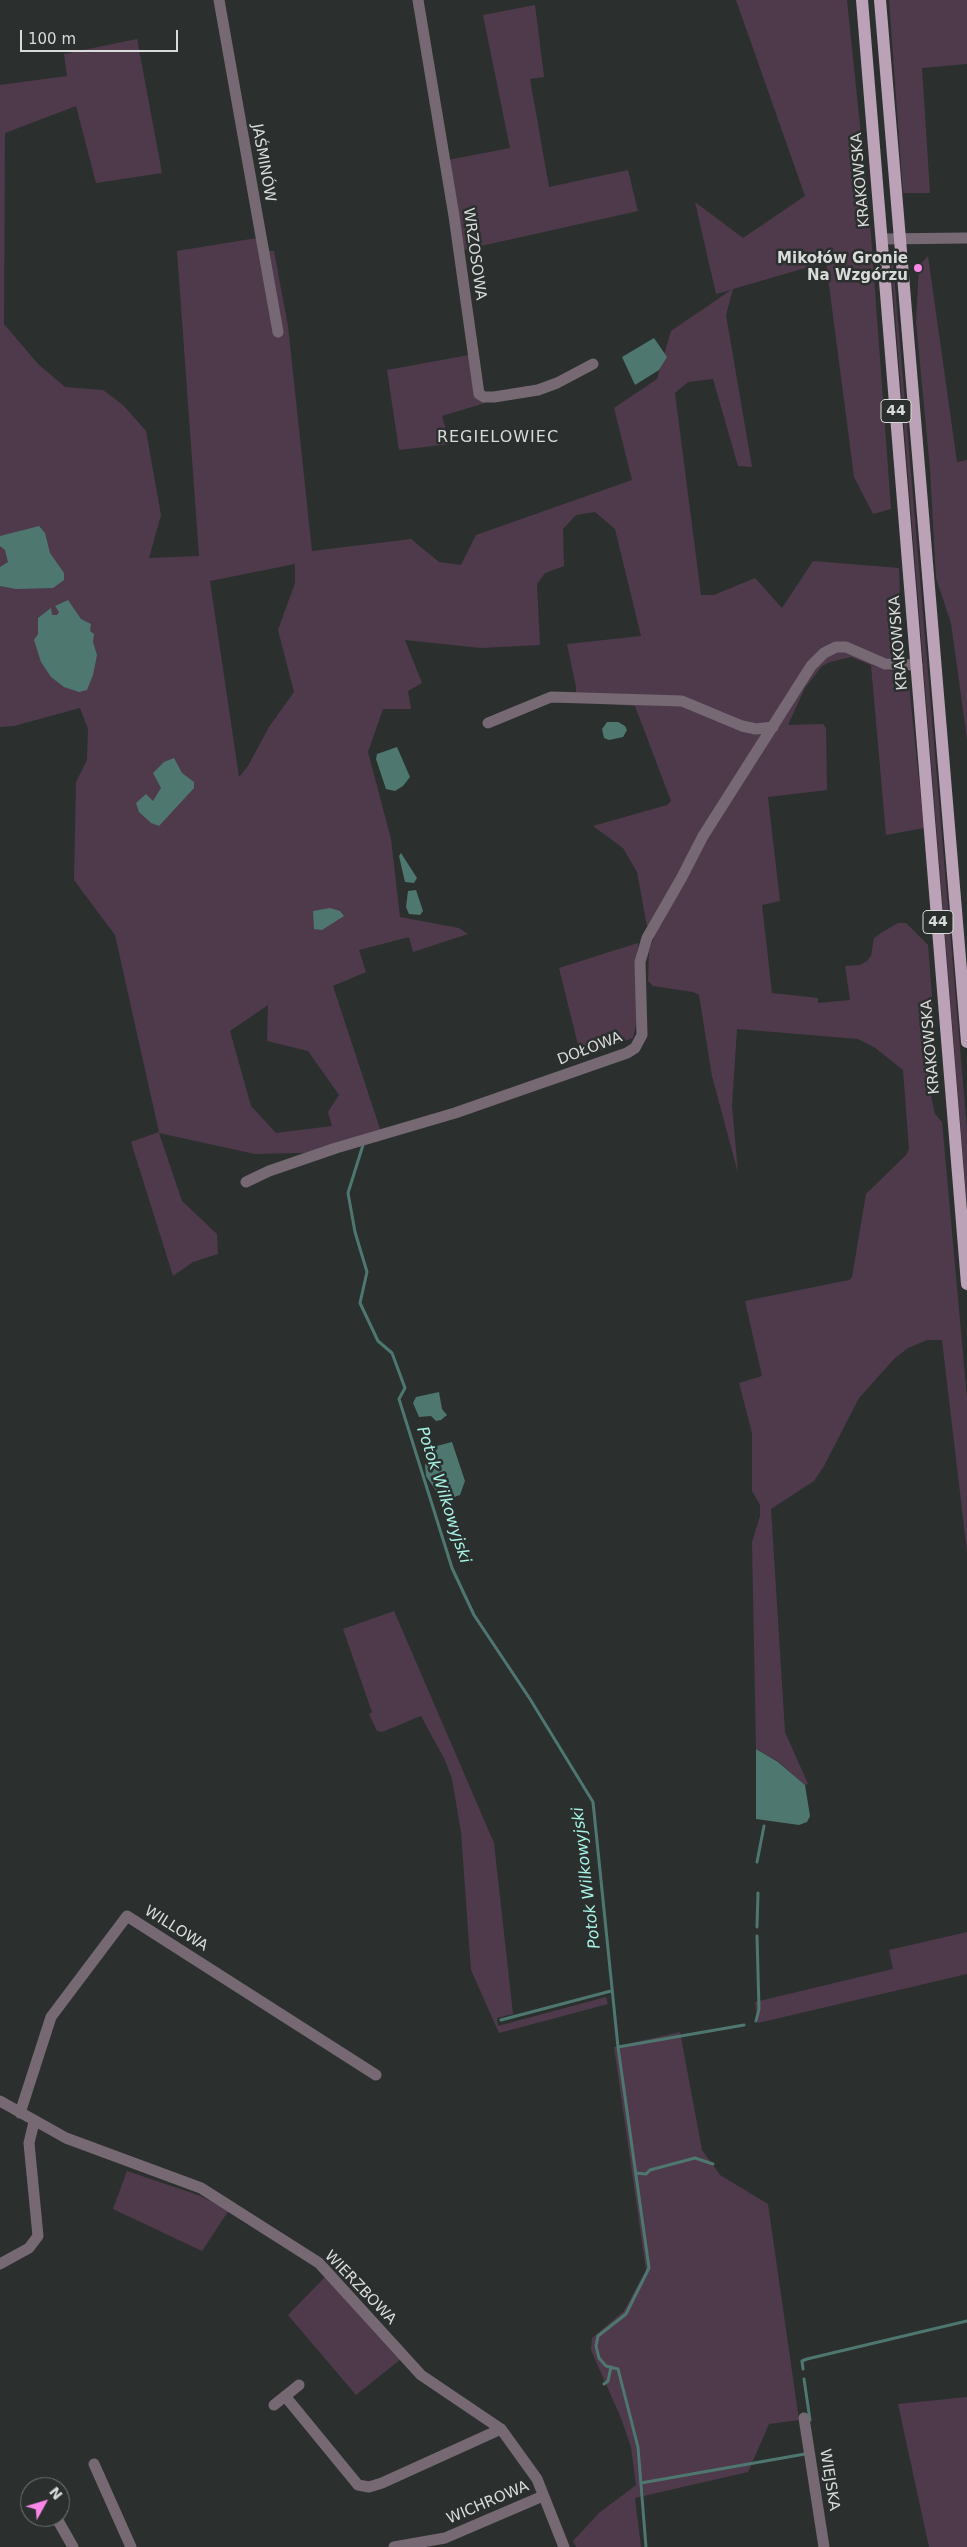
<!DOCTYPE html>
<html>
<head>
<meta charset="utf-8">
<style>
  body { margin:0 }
  #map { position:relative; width:967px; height:2547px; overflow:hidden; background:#2b302f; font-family:"DejaVu Sans",sans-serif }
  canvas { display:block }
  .north { position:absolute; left:20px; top:2477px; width:50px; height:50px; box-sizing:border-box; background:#2b302f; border:1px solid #707473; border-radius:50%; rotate:51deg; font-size:14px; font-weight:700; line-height:20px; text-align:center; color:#d8dbda }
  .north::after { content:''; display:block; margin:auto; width:18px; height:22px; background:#fa87e7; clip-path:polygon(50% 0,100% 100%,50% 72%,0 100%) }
  .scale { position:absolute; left:20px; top:30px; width:158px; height:22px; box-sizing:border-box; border:2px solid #d8dbda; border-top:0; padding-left:6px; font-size:15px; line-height:18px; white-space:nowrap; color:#d8dbda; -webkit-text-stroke:4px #2b302f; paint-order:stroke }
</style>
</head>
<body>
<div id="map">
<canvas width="967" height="2547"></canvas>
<div class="north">N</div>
<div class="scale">100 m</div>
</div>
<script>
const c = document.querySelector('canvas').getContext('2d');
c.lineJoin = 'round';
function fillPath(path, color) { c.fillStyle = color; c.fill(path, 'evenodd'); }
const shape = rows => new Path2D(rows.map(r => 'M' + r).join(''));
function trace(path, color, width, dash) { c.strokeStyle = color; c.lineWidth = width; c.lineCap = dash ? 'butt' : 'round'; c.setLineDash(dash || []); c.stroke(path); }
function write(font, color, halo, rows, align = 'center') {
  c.font = font + ' "DejaVu Sans",sans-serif'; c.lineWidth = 5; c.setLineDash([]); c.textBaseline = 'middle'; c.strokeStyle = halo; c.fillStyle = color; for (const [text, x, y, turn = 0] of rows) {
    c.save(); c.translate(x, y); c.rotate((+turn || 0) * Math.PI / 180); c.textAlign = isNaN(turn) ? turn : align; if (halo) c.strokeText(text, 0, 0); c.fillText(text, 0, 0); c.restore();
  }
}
const green = shape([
  [736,0,847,0,870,222,891,509,873,514,854,477,826,262,733,289,726,315,752,467,738,466,713,379,688,382,675,393,701,595,714,595,755,578,782,608,813,561,899,568,902,657,872,665,908,676,924,828,886,835,871,665,851,657,830,662,822,666,805,688,788,725,823,724,826,728,827,790,768,797,780,901,762,905,772,993,818,998,818,1003,850,1000,845,966,860,965,867,961,871,956,874,938,881,933,898,923,906,923,928,945,934,1023,933,1056,928,1075,929,1087,935,1114,942,1122,967,1398,967,1552,942,1340,927,1340,908,1348,894,1359,859,1398,824,1466,814,1481,771,1509,785,1732,808,1784,805,1785,779,1762,756,1749,752,1542,760,1516,760,1505,752,1491,752,1433,739,1383,762,1376,745,1301,849,1280,852,1277,866,1194,906,1155,909,1149,903,1070,874,1047,858,1039,737,1029,732,1105,738,1173,712,1076,699,995,693,992,653,986,648,981,649,951,657,929,663,922,647,926,637,872,623,848,593,826,667,805,671,801,635,706,576,702,576,687,567,644,641,636,615,529,595,512,576,515,563,529,564,566,545,573,537,584,540,645,481,648,405,640,422,683,408,691,411,709,383,709,368,752,391,839,400,917,459,928,468,934,413,952,409,937,359,950,366,972,333,986,381,1132,337,1142,339,1152,255,1154,159,1133,182,1201,217,1234,218,1254,193,1262,173,1276,131,1142,159,1132,115,935,74,880,76,782,87,760,88,729,80,708,14,726,0,727,0,85,67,76,64,54,137,39,162,173,96,183,76,106,5,133,4,324,38,364,65,387,103,390,123,405,146,431,161,515,149,558,199,556,177,251,257,238,269,251,274,251,288,326,312,551,411,539,439,562,461,565,476,535,632,480,614,408,657,379,671,331,731,290,716,294,695,202,743,238,805,196],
  [295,564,295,583,278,630,294,692,269,727,248,766,239,777,210,581],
  [268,1005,267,1041,308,1051,339,1095,328,1112,332,1126,276,1133,251,1106,230,1031],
  [889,0,967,0,967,64,922,68,930,193,903,193],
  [535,5,544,77,530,79,549,187,628,170,638,211,463,250,448,160,510,148,483,15],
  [928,256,957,462,967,460,967,739,951,623,936,578,930,469,916,322,919,266],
  [893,262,967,1130,967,1207,891,265],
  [469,355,485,403,442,416,450,444,399,450,387,370],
  [638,943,636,1025,633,1038,581,1057,559,968],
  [394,1611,494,1843,513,2014,497,2018,498,2026,606,1997,608,2004,499,2033,471,1970,461,1832,452,1779,445,1760,421,1716,382,1732,377,1731,369,1714,372,1712,343,1629],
  [967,1932,967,1974,758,2023,755,2002,893,1969,889,1950],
  [680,2032,702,2150,720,2175,768,2204,799,2420,769,2424,748,2472,635,2498,641,2547,576,2547,573,2541,599,2513,636,2485,631,2447,621,2418,591,2350,592,2338,624,2311,646,2270,614,2047],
  [127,2171,198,2195,229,2210,202,2251,113,2209],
  [325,2277,401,2359,356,2395,288,2315],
  [967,2397,967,2547,929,2547,898,2404]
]);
const water = shape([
  [654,338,667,357,659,370,635,385,622,357],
  [39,526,45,533,50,553,64,573,64,580,53,588,16,589,0,586,0,567,8,562,5,550,0,546,0,536],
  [68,600,81,619,91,624,90,631,94,634,93,642,97,655,93,675,87,690,79,692,64,687,51,677,41,662,34,640,38,634,38,618,51,608,52,615,57,615,59,612,55,606],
  [607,722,618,722,625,726,627,730,623,737,609,740,604,738,602,729],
  [397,747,410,777,403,786,395,791,386,789,376,759,377,754],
  [174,758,182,773,194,782,194,788,159,826,151,823,139,812,136,803,146,794,153,801,161,788,153,773,164,762],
  [401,853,417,878,414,883,405,882,399,856],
  [416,890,423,911,420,915,409,914,406,907,408,891],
  [330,908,340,911,344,916,322,930,314,929,313,911],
  [439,1392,442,1409,447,1415,441,1420,436,1421,431,1416,419,1417,413,1403,416,1397],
  [452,1442,465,1481,460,1495,448,1499,441,1506,436,1491,426,1476,425,1465,433,1447],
  [756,1749,778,1762,805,1785,810,1816,807,1822,799,1825,756,1819]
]);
const stream = shape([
  [363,1145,348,1193,355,1232,367,1272,360,1303,378,1341,392,1353,405,1388,399,1399,452,1568,474,1615,530,1699,593,1802,618,2047,649,2268,626,2314,598,2336,596,2346,599,2358,606,2366,618,2369,638,2447,646,2547],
  [757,1862,764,1826],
  [757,1927,758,1893],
  [501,2020,611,1991],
  [756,2021,759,2009,757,1936],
  [618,2047,744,2025],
  [636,2173,646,2174,650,2170,695,2158,713,2164],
  [803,2369,802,2361,807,2359,967,2321],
  [804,2379,810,2420],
  [604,2384,608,2381,611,2367],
  [641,2483,805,2454]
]);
const minor = shape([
  [219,0,278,332],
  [418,0,454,216,479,394,484,397,494,397,538,390,557,383,593,364],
  [882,239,967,238],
  [488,723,551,697,682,701,742,726,756,729,773,727],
  [246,1182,269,1171,336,1148,455,1113,627,1053,635,1048,642,1035,640,962,647,938,682,877,703,836,811,666,824,653,836,647,846,647,885,664,917,665],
  [0,2101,66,2138,201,2188,319,2263,421,2375,501,2429,537,2479,564,2547],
  [20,2113,51,2017,127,1916,376,2075],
  [0,2264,29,2248,38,2236,29,2143,34,2122],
  [285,2396,358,2485,369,2487,382,2483,501,2429],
  [274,2405,299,2385],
  [804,2418,824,2547],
  [94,2464,131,2547],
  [56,2517,73,2547],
  [394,2547,445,2538,543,2496]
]);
const major = shape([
  [862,0,967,1284],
  [880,0,967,1042]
]);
const markers = [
  [918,268,5,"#fa87e7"]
];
const shields = [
  [896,411,30],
  [938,922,30]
];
const shieldNames = [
  ["44",896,411],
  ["44",938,922]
];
const streetNames = [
  ["JAŚMINÓW",263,163,80],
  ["KRAKOWSKA",861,180,-95],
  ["WRZOSOWA",474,254,82],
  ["KRAKOWSKA",899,643,-95],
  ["KRAKOWSKA",931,1047,-95],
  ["DOŁOWA",590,1049,-21],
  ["WILLOWA",176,1929,32],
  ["WIERZBOWA",360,2288,46],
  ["WIEJSKA",829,2480,81],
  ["WICHROWA",488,2503,-23]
];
const poiNames = [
  ["Mikołów Gronie",908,259],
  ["Na Wzgórzu",908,276]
];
const neighbourhoodNames = [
  ["REGIELOWIEC",498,438]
];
const waterNames = [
  ["Potok Wilkowyjski",443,1495,72],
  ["Potok Wilkowyjski",587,1878,-97]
];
fillPath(green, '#4f3a4b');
fillPath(water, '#4d776f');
trace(stream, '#4d776f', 3);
trace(minor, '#766973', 11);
trace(major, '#bca2b6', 12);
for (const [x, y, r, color] of markers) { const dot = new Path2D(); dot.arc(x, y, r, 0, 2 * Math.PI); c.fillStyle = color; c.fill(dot); trace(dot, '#2b302f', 2); }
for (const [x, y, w] of shields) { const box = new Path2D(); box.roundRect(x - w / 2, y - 11.5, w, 23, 4); c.fillStyle = '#2b302f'; c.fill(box); trace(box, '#d8dbda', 1); }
write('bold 14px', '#d8dbda', null, shieldNames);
write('15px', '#d8dbda', '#2b302f', streetNames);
write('bold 15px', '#d8dbda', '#2b302f', poiNames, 'right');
c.letterSpacing = '1px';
write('16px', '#d8dbda', '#2b302f', neighbourhoodNames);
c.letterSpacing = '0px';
write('italic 16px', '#a6f3e5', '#2b302f', waterNames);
</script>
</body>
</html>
